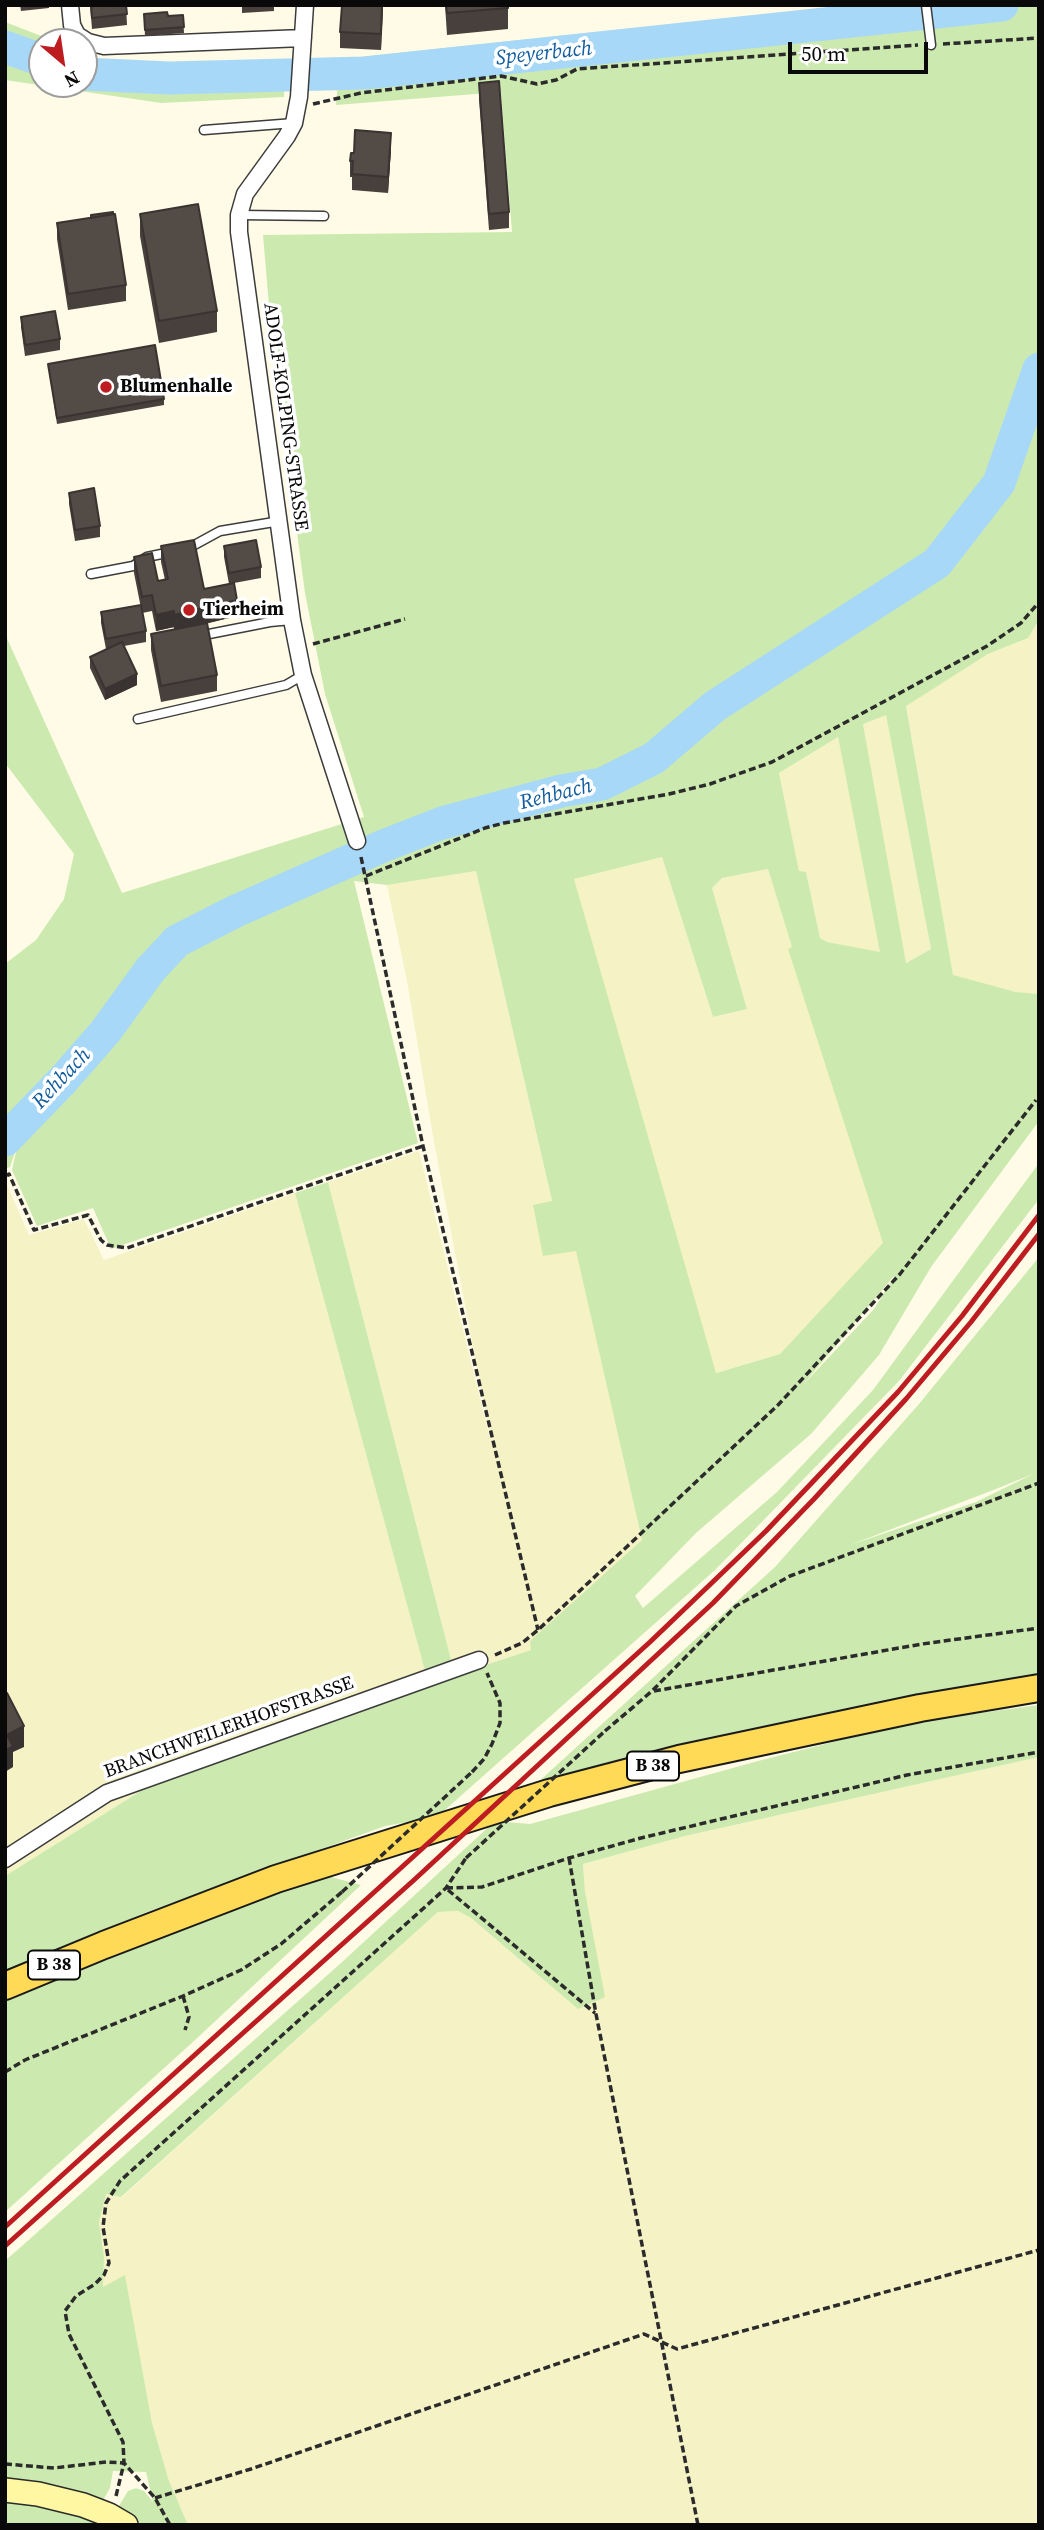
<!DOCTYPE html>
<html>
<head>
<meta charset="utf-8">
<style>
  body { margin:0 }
  #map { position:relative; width:1044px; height:2530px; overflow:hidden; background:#fffbe6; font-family:"Source Serif 4",serif }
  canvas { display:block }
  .frame { position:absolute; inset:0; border:7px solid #090909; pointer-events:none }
  .north { position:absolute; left:28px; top:28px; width:70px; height:70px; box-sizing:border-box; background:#fff; border:2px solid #9d9d9d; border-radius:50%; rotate:151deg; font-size:19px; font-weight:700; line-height:28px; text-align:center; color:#090909 }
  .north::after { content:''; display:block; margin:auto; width:24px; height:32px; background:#bd1d21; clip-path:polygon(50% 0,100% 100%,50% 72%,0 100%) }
  .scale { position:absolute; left:788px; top:42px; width:140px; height:32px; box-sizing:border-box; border:4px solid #090909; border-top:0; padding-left:9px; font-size:21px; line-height:24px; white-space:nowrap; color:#090909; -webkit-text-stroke:5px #fff; paint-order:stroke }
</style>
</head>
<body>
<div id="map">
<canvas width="1044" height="2530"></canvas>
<div class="frame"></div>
<div class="north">N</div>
<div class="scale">50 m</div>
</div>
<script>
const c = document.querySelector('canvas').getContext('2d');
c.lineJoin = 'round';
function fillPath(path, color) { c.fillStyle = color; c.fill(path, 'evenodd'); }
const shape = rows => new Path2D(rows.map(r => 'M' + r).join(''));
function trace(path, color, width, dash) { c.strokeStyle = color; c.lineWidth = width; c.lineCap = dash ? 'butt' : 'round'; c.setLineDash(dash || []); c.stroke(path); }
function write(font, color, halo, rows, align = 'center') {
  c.font = font + ' "Source Serif 4",serif'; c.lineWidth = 7; c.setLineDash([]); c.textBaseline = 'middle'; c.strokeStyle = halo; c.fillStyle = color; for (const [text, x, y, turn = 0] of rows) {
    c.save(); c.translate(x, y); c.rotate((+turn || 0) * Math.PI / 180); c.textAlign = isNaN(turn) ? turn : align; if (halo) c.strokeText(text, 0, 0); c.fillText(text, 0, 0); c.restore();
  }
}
const farmland = shape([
  [1039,620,1039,994,1021,993,953,976,906,705,988,654,1028,638],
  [886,714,931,949,905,963,863,724],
  [838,737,881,953,827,942,820,938,806,872,799,872,779,773],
  [662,857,713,1017,747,1009,712,888,722,878,768,869,884,1243,780,1354,715,1373,573,879],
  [476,871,552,1202,543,1256,576,1250,642,1540,531,1650,455,1675,328,1182,419,1151,492,1447,434,1142,407,981,387,885],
  [7,1185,29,1235,84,1219,104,1260,295,1193,428,1682,147,1787,5,1876],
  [1039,1757,1039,2525,188,2525,169,2481,152,2423,125,2276,103,2288,104,2257,99,2222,105,2194,122,2197,438,1912,458,1911,471,1918,578,2009,585,1892,583,1864,685,1836]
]);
const green = shape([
  [853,5,1039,5,1039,620,1028,638,988,654,906,706,953,975,1016,992,1039,994,1039,1121,931,1267,879,1355,811,1434,696,1533,635,1596,643,1608,777,1492,873,1390,1039,1163,1039,1199,899,1381,715,1570,437,1817,385,1826,147,1912,5,1972,5,1876,147,1787,428,1682,295,1193,328,1182,455,1675,531,1650,530,1641,642,1540,576,1251,543,1256,533,1205,552,1201,476,871,387,885,354,881,418,1143,111,1249,93,1208,37,1226,12,1170,18,1143,10,1167,5,1169,5,964,36,940,64,899,74,854,5,763,5,634,122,893,364,817,325,694,305,593,273,353,263,235,512,232,501,92,336,105,340,59],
  [886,715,931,949,906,963,863,724],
  [838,737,880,952,827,942,820,938,806,872,799,871,779,773],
  [662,857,713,1017,747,1009,712,888,722,878,768,869,792,947,788,949,883,1243,780,1354,716,1373,574,879],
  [894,1277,874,1309,802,1386,893,1277],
  [5,22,57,42,42,42,42,84,84,84,84,59,94,66,286,62,284,97,161,103,5,80],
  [1039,1257,1039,1680,747,1736,537,1783,775,1567,919,1404],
  [1033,1474,976,1502,850,1545,996,1489],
  [1039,1705,1039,1757,685,1836,583,1864,585,1892,605,1997,578,2009,471,1918,458,1911,438,1912,121,2197,106,2194,99,2222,104,2257,103,2287,125,2275,152,2423,169,2481,188,2525,143,2525,117,2509,128,2491,136,2488,144,2491,153,2502,146,2472,113,2471,110,2488,102,2502,51,2484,5,2481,5,2261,341,1963,495,1821,530,1824,758,1761,912,1722],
  [331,1877,361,1885,194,2041,5,2212,5,2000,123,1950,303,1882],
  [5,2498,43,2501,112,2525,5,2525]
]);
const river = shape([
  [5,47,42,60],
  [84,74,169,78,365,73,1002,5],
  [5,1140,63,1080,105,1032,150,970,177,941,236,911,383,846,442,823,561,791,602,784,654,758,715,706,937,563,999,483,1039,369]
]);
const path = shape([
  [943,44,1039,38],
  [313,104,361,93,501,76,537,84,556,80,577,69,918,45],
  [313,644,405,619],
  [361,857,423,1146,538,1630],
  [366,876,485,828,504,823,669,794,710,784,772,762,987,646,1021,623,1039,602],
  [5,1176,9,1174,34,1230,88,1215,101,1240,107,1245,127,1248,423,1146],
  [495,1655,522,1643,538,1630,778,1405,900,1274,1036,1100],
  [654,1691,922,1644,1039,1628],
  [605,1731,652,1691,736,1606,790,1576,1039,1483],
  [472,1772,484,1759,492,1744,500,1723,500,1703,487,1673],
  [569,1858,596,2014,698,2525],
  [446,1888,482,1887,569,1858,641,1838,907,1775,1039,1752],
  [448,1890,595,2013],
  [183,1996,189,2017,185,2030],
  [5,2072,25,2060,183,1996,241,1970,281,1944,342,1892],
  [5,2464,54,2468,106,2462,124,2463,155,2498,170,2525],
  [116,2496,124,2463,123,2442,69,2334,65,2311,76,2296,95,2284,104,2275,109,2263,103,2227,106,2203,120,2181,446,1888,466,1858],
  [155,2498,251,2469,644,2334,677,2349,1039,2250]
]);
const lane = shape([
  [926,5,931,45],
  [204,130,294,123],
  [239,215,324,216],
  [187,549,220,531,280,521],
  [91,574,133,566,147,557,171,552],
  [199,636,270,622,292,620],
  [138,719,286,685,303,675]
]);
const street = shape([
  [70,5,72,25,77,35,88,42,104,46,303,38],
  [305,5,299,97,294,123,287,136,245,194,239,215,239,232,292,620,303,675,357,841],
  [5,1859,107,1793,479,1660]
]);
const secondary = shape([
  [5,2490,38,2494,83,2505,109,2515,126,2525]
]);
const primary = shape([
  [5,1986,104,1945,276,1879,549,1793,679,1759,920,1708,1039,1688]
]);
const rail = shape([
  [5,2227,650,1642,766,1531,898,1392,962,1316,1039,1215],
  [5,2246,414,1880,713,1603,814,1499,906,1399,971,1322,1039,1234]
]);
const pathBridge = shape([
  [466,1858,605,1731],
  [342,1892,472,1772]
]);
const wall = shape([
  [20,5,49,5,49,8,21,11],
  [90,5,126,5,127,25,92,29],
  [242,5,274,5,274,11,242,13],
  [383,5,381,50,340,48,340,32],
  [445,5,508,5,508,29,447,35],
  [144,14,168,16,183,15,184,33,145,36],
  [479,83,509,212,509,228,489,230,479,99],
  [391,149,388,193,352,190,352,177,350,177,350,161],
  [140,214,217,311,217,332,159,343,140,236],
  [91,218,126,285,126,301,68,310,57,239,57,223],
  [21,317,60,339,60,350,25,356,21,327],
  [48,364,164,399,164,405,57,424],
  [69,493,100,526,100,537,75,541,69,504],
  [161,546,204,589,229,584,224,557,224,546,261,567,261,578,234,583,237,616,201,625,217,675,217,691,161,702,151,650,151,634,174,630,174,627,156,631,152,611,142,613,134,573,134,557,158,581,165,580,161,562],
  [101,612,146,631,146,642,124,646,137,685,105,700,90,668,90,657,106,649,101,623]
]);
const shadedWall = shape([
  [382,5,383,5,381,50,381,34],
  [391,133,391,149,388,193,388,177],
  [237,600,237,616,174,631,174,615],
  [174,611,174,627,156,631,156,615],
  [137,674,137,685,105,700,105,689],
  [24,1726,24,1747,13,1752,13,1767,5,1772,5,1751,7,1735]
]);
const building = shape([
  [91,5,126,5,127,14,92,18,91,5],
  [342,5,382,5,381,34,340,32,342,5],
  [446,5,508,5,508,8,447,13,446,5],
  [167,12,168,16,183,15,184,27,145,30,144,14,167,12],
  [499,81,509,212,489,214,479,83,499,81],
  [355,130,391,133,388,177,352,174,353,161,350,161,351,153,354,153,355,130],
  [198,204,217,311,159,321,140,214,198,204],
  [113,212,113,214,91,218,91,215,113,212],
  [115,214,126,285,68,294,57,223,115,214],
  [55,311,60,339,25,345,21,317,55,311],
  [155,345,164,399,57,418,48,364,155,345],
  [94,488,100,526,75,530,69,493,94,488],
  [194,540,204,589,234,583,237,600,174,615,174,611,156,615,152,595,142,597,134,557,152,553,158,581,168,579,161,546,194,540],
  [256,540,261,567,229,573,224,546,256,540],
  [141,605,146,631,106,639,101,612,141,605],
  [207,623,217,675,161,686,151,634,207,623],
  [122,642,137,674,105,689,90,657,122,642],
  [7,1693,24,1726,7,1735,13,1746,5,1751,5,1694,7,1693]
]);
const markers = [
  [106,387,7,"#bd1d21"],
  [189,610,7,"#bd1d21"]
];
const shields = [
  [653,1766,52],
  [54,1965,52]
];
const shieldNames = [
  ["B 38",653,1766],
  ["B 38",54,1965]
];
const poiNames = [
  ["Blumenhalle",120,387],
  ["Tierheim",203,610]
];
const streetNames = [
  ["ADOLF-KOLPING-STRASSE",285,417,82],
  ["BRANCHWEILERHOFSTRASSE",229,1728,-20]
];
const waterNames = [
  ["Speyerbach",544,54,-6],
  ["Rehbach",556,795,-14],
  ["Rehbach",62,1079,-47]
];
fillPath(farmland, '#f5f2c6');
fillPath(green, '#cceaaf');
trace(river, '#a8d8f8', 33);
trace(lane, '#3c3c3c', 11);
trace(street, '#3c3c3c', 19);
trace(secondary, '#2b2b2b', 26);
trace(primary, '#1a1a1a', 30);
trace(path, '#2b2b2b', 3.5, [7, 3.5]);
trace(lane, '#fff', 8);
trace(street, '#fff', 16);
trace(secondary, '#fff7a1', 23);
trace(primary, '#ffda56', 26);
trace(rail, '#bd1d21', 5);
trace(pathBridge, '#2b2b2b', 3.5, [7, 3.5]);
fillPath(wall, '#47403c');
fillPath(shadedWall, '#393431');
fillPath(building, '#524b46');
trace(building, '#393431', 2);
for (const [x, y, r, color] of markers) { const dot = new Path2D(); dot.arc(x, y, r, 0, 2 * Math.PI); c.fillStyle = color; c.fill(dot); trace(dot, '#fff', 2.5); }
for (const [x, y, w] of shields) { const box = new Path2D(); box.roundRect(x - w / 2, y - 14.5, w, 29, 5); c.fillStyle = '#fff'; c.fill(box); trace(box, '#090909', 2); }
write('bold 18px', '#090909', null, shieldNames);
write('bold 19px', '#090909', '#fff', poiNames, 'left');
write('19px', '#090909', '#fff', streetNames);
write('italic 21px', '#105c9e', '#fff', waterNames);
</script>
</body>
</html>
